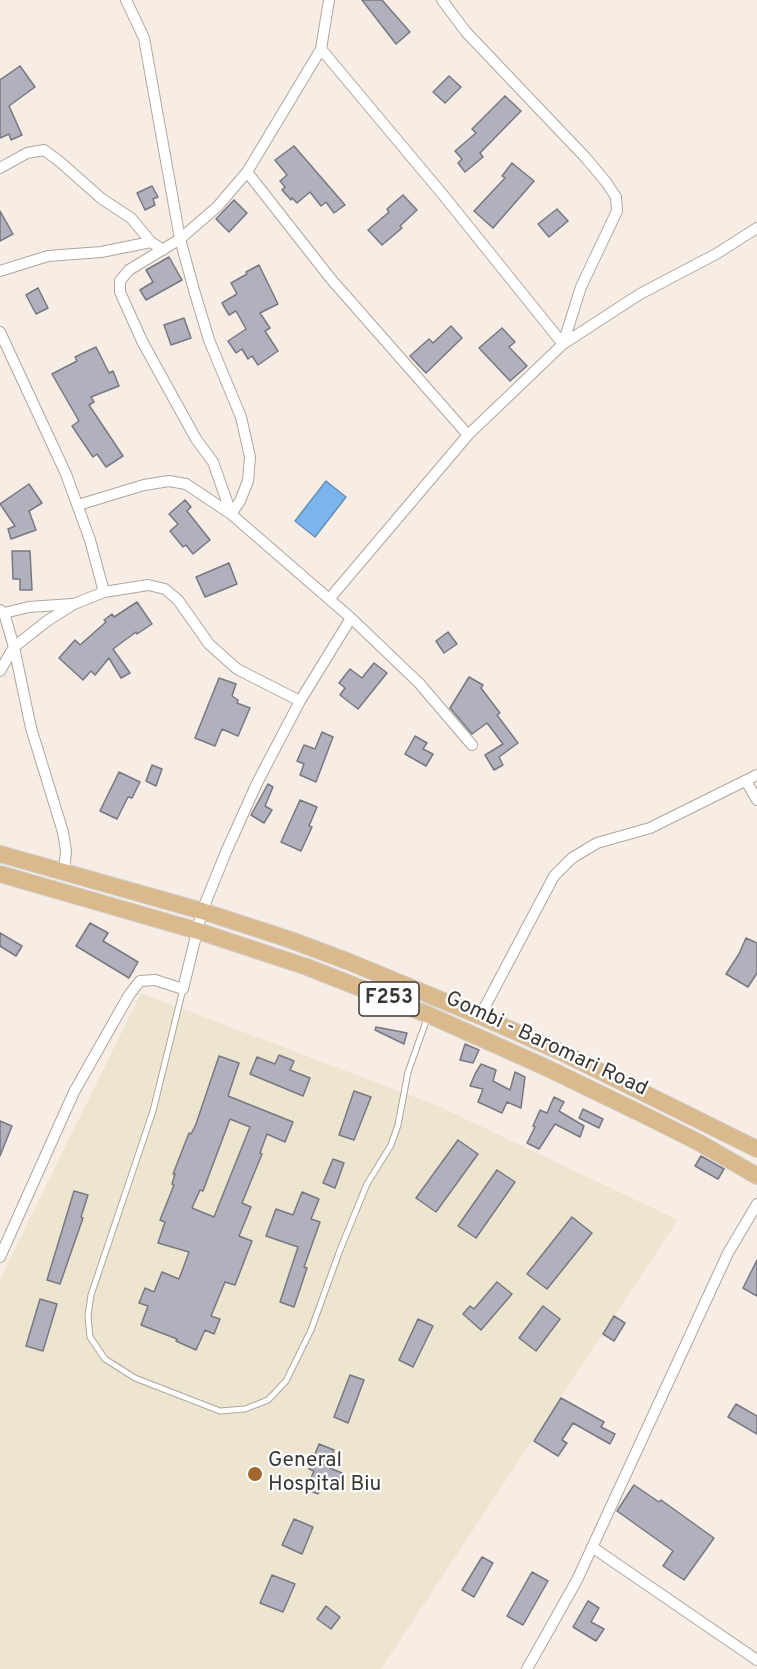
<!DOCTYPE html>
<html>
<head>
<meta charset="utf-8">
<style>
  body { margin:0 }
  canvas { display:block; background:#f7ede4 }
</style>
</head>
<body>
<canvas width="757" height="1669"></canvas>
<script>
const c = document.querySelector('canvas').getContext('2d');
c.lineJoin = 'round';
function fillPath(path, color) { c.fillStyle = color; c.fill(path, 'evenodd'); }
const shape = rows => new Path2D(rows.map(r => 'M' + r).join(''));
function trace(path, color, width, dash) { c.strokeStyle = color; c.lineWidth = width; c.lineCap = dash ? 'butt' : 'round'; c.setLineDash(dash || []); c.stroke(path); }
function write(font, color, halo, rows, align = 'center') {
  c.font = font + ' Overpass,sans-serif'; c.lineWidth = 4.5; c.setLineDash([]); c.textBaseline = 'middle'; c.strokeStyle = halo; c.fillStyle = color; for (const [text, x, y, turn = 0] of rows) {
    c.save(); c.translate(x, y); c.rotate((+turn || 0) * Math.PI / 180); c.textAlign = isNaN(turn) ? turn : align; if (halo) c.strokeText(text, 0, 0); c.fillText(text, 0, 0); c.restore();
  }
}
const medical = shape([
  [141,993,438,1106,678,1220,381,1669,0,1669,0,1279]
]);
const water = shape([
  [326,481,346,497,315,537,295,521,326,481]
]);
const building = shape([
  [362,0,382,0,410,32,396,44,362,0],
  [20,66,35,87,9,106,22,135,11,140,9,134,0,138,0,80,20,66],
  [449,76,461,87,445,103,433,92,449,76],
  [505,96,521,111,480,153,483,157,465,172,458,163,462,159,455,151,476,133,472,129,505,96],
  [294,146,345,205,334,213,326,202,321,206,310,192,297,203,292,198,291,200,282,190,285,187,280,181,287,175,275,160,294,146],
  [512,163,534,181,493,228,474,211,505,178,502,176,512,163],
  [152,186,158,197,153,199,155,205,145,210,137,193,152,186],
  [403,195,417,210,400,226,402,228,382,245,368,230,389,212,387,209,403,195],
  [234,200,247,213,229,232,216,219,234,200],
  [557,209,568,221,549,237,538,224,557,209],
  [0,211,13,234,0,241,0,211],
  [169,257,182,280,146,300,140,290,153,282,146,270,169,257],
  [259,265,278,304,260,313,270,328,265,331,278,351,258,365,252,356,248,359,242,349,236,353,228,341,246,329,236,311,229,315,222,303,237,294,231,283,247,274,246,272,259,265],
  [38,288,48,308,36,314,26,295,38,288],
  [184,318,191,338,171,345,164,325,184,318],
  [451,326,462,338,426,373,410,356,429,339,433,343,451,326],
  [502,328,515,342,509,347,527,366,510,381,479,348,502,328],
  [96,347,109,373,113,371,119,386,91,397,94,402,89,405,123,456,106,467,97,454,93,457,72,426,79,421,52,374,77,361,75,357,96,347],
  [29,484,42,503,29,511,36,530,11,539,8,529,15,526,0,504,29,484],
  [185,500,191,507,187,511,210,540,193,554,186,545,183,547,170,531,178,524,169,514,185,500],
  [12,551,30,551,32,590,20,590,20,579,13,579,12,551],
  [229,563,237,584,205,597,196,577,229,563],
  [137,602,152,624,137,634,136,632,113,649,130,673,121,678,109,658,95,675,91,671,83,680,59,658,75,640,80,645,106,622,104,620,112,614,114,617,137,602],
  [448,632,457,644,444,653,436,641,448,632],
  [374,663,387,673,358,709,340,695,345,688,339,683,350,669,362,678,374,663],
  [469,677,483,685,481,688,500,713,497,715,518,743,499,757,503,765,494,770,485,755,503,744,487,723,472,734,450,708,469,677],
  [219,678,236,684,232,696,238,700,237,703,250,708,238,736,222,729,215,746,195,738,219,678],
  [322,732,333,737,316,782,300,775,304,764,297,761,304,745,315,749,322,732],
  [415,736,427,743,423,749,433,754,426,766,405,754,415,736],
  [152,765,162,769,156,786,146,781,152,765],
  [119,772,140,782,132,798,128,797,117,819,100,811,119,772],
  [268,784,273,787,265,806,272,810,264,823,251,815,268,784],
  [300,800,317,807,309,826,312,827,301,851,281,842,300,800],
  [90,923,108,933,103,941,138,962,129,978,76,946,90,923],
  [0,933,22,946,16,956,0,946,0,933],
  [746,938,757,943,757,973,748,987,726,974,739,954,746,938],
  [376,1027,407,1033,404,1044,375,1030,376,1027],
  [465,1044,479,1050,473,1063,460,1060,465,1044],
  [279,1055,294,1061,290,1070,310,1078,303,1096,250,1074,257,1057,275,1064,279,1055],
  [219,1056,239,1063,228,1096,293,1122,285,1142,267,1134,260,1153,262,1154,242,1203,251,1207,239,1236,252,1241,235,1285,225,1282,211,1316,220,1319,214,1334,205,1330,196,1350,176,1341,177,1339,141,1325,148,1306,139,1303,145,1288,154,1292,162,1272,179,1279,189,1252,158,1243,165,1222,160,1220,174,1185,172,1184,175,1174,173,1174,189,1133,191,1134,196,1124,219,1056],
  [230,1119,250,1127,214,1217,192,1208,200,1190,203,1191,230,1119],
  [481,1064,496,1070,493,1081,510,1090,515,1072,525,1077,521,1108,507,1102,502,1113,478,1102,483,1089,470,1086,475,1074,481,1064],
  [354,1091,371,1097,354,1140,339,1135,354,1091],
  [554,1097,564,1102,559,1111,584,1126,580,1137,555,1124,539,1149,527,1143,535,1127,533,1126,540,1110,547,1113,554,1097],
  [583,1109,603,1119,599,1128,579,1118,583,1109],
  [0,1121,12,1126,0,1156,0,1121],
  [458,1140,478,1154,436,1212,416,1198,458,1140],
  [701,1156,724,1169,718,1179,695,1166,701,1156],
  [333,1159,344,1163,335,1188,323,1183,333,1159],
  [497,1170,515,1182,476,1238,458,1226,497,1170],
  [74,1191,88,1195,81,1217,83,1218,60,1284,47,1280,74,1191],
  [302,1192,319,1199,311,1219,320,1222,304,1267,307,1268,294,1307,280,1302,298,1247,266,1236,276,1209,293,1215,302,1192],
  [572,1217,592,1233,547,1289,527,1274,572,1217],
  [757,1260,757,1296,743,1288,757,1260],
  [497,1282,512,1294,481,1330,463,1314,470,1306,474,1309,497,1282],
  [40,1299,57,1304,43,1351,26,1346,40,1299],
  [543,1306,560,1319,536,1351,519,1338,543,1306],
  [614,1316,625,1323,614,1341,603,1334,614,1316],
  [418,1319,433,1326,413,1367,399,1360,418,1319],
  [350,1375,364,1380,348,1423,334,1417,350,1375],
  [561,1398,604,1422,601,1427,615,1434,610,1444,573,1423,562,1440,567,1443,558,1456,534,1441,561,1398],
  [736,1404,757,1416,757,1434,728,1417,736,1404],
  [319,1444,334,1450,327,1467,342,1473,338,1483,325,1477,318,1494,306,1489,314,1471,309,1469,319,1444],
  [634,1485,659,1502,661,1500,714,1538,684,1580,663,1566,673,1551,617,1511,634,1485],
  [294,1519,313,1527,302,1554,282,1545,294,1519],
  [482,1557,493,1563,474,1597,462,1590,482,1557],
  [532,1572,548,1581,523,1625,507,1616,532,1572],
  [272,1575,295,1584,283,1612,260,1603,272,1575],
  [588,1601,599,1608,591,1622,604,1629,596,1641,573,1627,588,1601],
  [326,1606,340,1617,331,1629,317,1619,326,1606]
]);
const service = shape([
  [183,989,153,1111,91,1295,88,1316,90,1337,105,1359,135,1378,220,1411,245,1409,268,1400,286,1381,311,1330,340,1250,367,1184,391,1145,398,1125,408,1072,428,1016]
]);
const minor = shape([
  [126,0,144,38,180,239,194,290,209,340,241,417,250,457,248,481,240,501,231,514],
  [321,49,444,196,563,344,640,294,716,254,757,228],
  [0,168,27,153,44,150,59,161,102,199,131,218,151,242,163,250],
  [247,172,331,279,468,435],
  [0,271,48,256,101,252,151,242],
  [0,332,66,474,90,540,104,592],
  [231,513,213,462,196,439,142,341,120,292,120,281,129,270,180,239,217,207,247,172,321,49,329,0],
  [330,598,468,435,563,344,581,287,617,211,616,197,606,182,585,157,466,32,442,0],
  [0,610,4,613,14,647,0,671],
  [4,613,29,607,72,604],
  [351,618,419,683,472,745],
  [746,781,757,800],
  [64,873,66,851,63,832,31,728,14,647,47,621,74,604,104,592,148,585,165,589,178,600,209,644,237,669,300,701],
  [480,1016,554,876,572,858,597,843,650,828,757,775],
  [0,1257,74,1092,129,995,140,981,155,980,183,989,202,911,226,852,257,783,300,701,351,618,231,514,186,484,169,481,144,485,78,505],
  [592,1547,757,1660],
  [527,1669,577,1580,728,1253,757,1204]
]);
const primary = shape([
  [0,854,202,911,288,939,347,961,480,1016,561,1052,757,1149],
  [0,874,198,931,307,967,429,1015,545,1067,640,1113,698,1142,757,1176]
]);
const markers = [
  [255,1474,8,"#a3662b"]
];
const shields = [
  [389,999,60]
];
const shieldNames = [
  ["F253",389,999]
];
const streetNames = [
  ["Gombi - Baromari Road",546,1045,25]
];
const poiNames = [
  ["General",268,1462],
  ["Hospital Biu",268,1486]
];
fillPath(medical, '#ede5cf');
fillPath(water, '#7ab5ed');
trace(water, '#678fb5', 1.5);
fillPath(building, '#b1b1bd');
trace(building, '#787883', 1.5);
trace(service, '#afa69d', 7);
trace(minor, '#afa69d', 12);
trace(primary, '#d0cfce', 18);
trace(service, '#fff', 5);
trace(minor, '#fff', 10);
trace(primary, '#dab98d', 16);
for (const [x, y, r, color] of markers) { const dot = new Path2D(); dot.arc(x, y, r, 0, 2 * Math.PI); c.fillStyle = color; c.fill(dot); trace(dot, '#fff', 2); }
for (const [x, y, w] of shields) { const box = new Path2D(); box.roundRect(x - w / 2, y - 17, w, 34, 4.5); c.fillStyle = '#fff'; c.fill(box); trace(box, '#3b3733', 1.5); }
write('bold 20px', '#3b3733', null, shieldNames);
write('21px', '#3b3733', '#fff', streetNames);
write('21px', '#3b3733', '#fff', poiNames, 'left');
</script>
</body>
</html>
